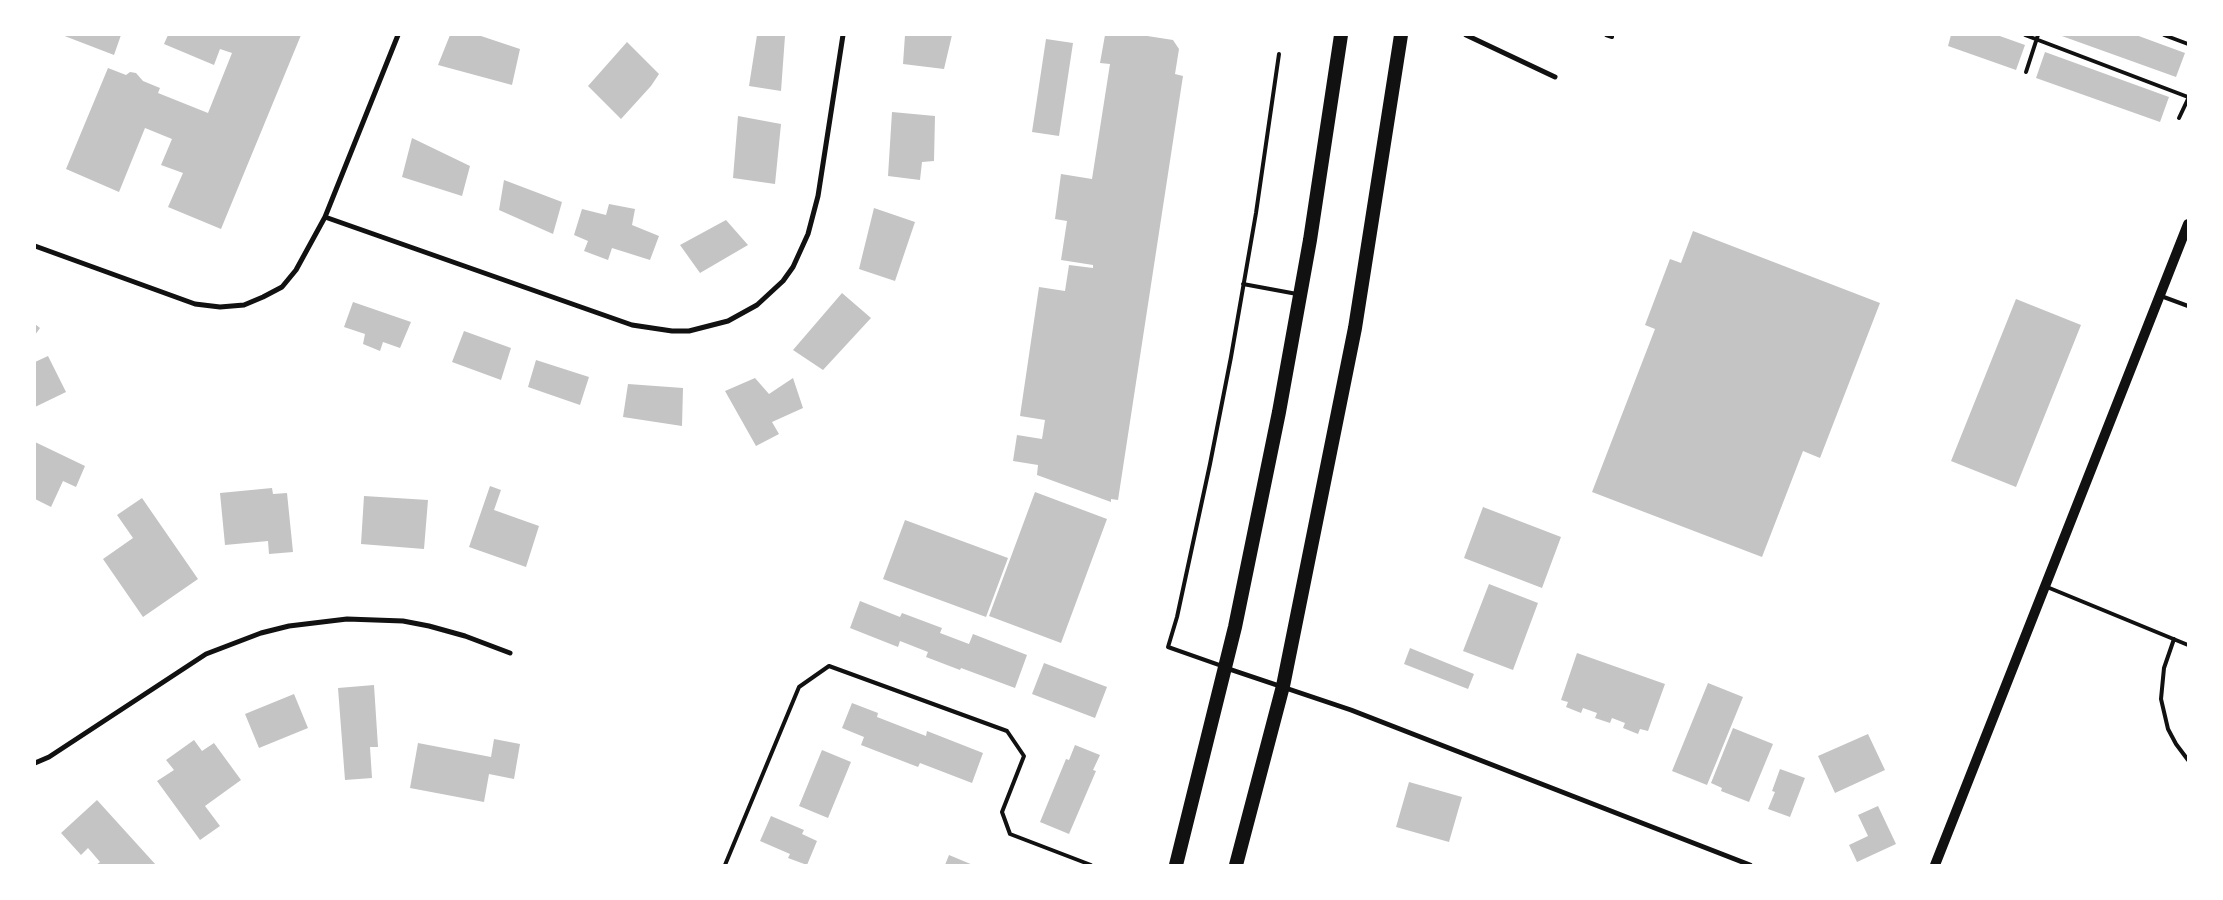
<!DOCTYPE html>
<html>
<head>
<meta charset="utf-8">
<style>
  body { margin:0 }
  #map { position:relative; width:2223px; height:900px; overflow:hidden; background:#fff; font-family:Roboto,sans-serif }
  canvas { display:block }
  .frame { position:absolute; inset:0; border:36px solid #fff; pointer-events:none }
</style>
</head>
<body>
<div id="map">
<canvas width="2223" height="900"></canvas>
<div class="frame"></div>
</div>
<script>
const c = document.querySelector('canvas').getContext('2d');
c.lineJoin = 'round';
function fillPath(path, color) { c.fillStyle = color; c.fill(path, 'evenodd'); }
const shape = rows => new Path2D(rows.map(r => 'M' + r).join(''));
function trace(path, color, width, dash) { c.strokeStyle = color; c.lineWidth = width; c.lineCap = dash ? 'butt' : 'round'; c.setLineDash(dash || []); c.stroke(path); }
const building = shape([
  [62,35,121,35,114,55],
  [168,35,301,35,221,229,168,207,183,173,161,165,172,139,145,128,119,192,66,169,108,68,126,75,130,72,136,73,143,81,160,88,158,93,208,113,232,53,220,49,214,65,164,44],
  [450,35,478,35,520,49,512,85,438,65],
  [757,35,785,36,781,91,749,86],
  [905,35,952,35,944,69,903,64],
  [1105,35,1141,35,1173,40,1179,49,1175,74,1183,76,1118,500,1111,499,1111,502,1037,475,1038,465,1013,461,1017,435,1042,439,1045,420,1020,416,1039,287,1065,291,1069,265,1093,268,1093,265,1061,260,1067,221,1055,219,1061,174,1092,179,1110,64,1100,63],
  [1951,35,1997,35,2025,45,2016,70,1948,46],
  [2059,35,2136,35,2185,53,2176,77],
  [1046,39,1073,43,1059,136,1032,132],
  [627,42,659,74,651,86,621,119,588,86],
  [2045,52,2169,97,2160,122,2036,78],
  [892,112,935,116,934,161,922,162,920,180,888,176],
  [738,116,781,124,775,184,733,178],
  [412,138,470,166,462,196,402,177],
  [504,180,562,202,553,234,499,210],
  [609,204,635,209,632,225,659,236,650,260,612,248,608,260,584,251,588,241,574,235,582,209,606,215],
  [874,208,915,222,895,281,859,269],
  [726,220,748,245,700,273,680,245],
  [1693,231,1880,303,1820,458,1803,451,1762,557,1592,492,1655,329,1645,325,1670,259,1681,263],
  [842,293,871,318,823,370,793,350],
  [2016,299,2081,325,2016,487,1951,461],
  [353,302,411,322,400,348,383,342,380,351,363,344,365,334,344,327],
  [35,324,40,328,35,335],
  [464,331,511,348,501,380,452,362],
  [48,356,66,392,35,407,35,362],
  [536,360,589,377,580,405,528,387],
  [755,378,769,394,793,378,803,408,772,422,779,434,756,446,725,391],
  [628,384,683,388,682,426,623,417],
  [35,442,85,466,76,487,63,481,51,507,35,499],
  [490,486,501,490,494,510,539,526,526,567,469,547],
  [272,488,273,494,287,493,293,552,269,554,268,541,225,545,220,493],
  [1035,492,1107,519,1061,643,989,616],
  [364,496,428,500,424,549,361,544],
  [142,498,198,579,143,617,103,559,133,538,117,515],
  [1483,507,1561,537,1542,588,1464,558],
  [905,520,1008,558,986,617,883,579],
  [1489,584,1538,603,1513,670,1463,651],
  [860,601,900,617,902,613,942,628,940,633,969,644,973,634,1027,655,1015,688,961,668,960,670,926,657,928,652,900,641,898,647,850,628],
  [1410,648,1474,674,1468,689,1404,664],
  [1577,653,1665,684,1648,731,1640,729,1638,734,1623,728,1625,723,1612,718,1610,723,1595,718,1597,713,1583,708,1581,713,1566,707,1568,702,1561,700],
  [1044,663,1107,687,1095,718,1032,694],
  [1708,683,1743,697,1707,785,1672,771],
  [374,685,378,747,370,747,372,778,345,780,338,688],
  [294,694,308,728,259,748,245,714],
  [852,703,878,713,877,717,926,736,927,731,983,753,972,783,920,763,918,767,861,745,864,737,842,728],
  [1733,728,1773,744,1749,802,1721,791,1722,788,1711,783],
  [1868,734,1885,770,1835,793,1818,756],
  [494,739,520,744,514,779,489,774,484,802,410,788,418,743,491,757],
  [194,740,202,751,214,743,241,780,205,806,220,826,200,840,157,781,174,770,166,760],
  [1075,745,1100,755,1093,770,1096,771,1069,834,1040,822,1066,759,1069,760],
  [822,750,851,762,828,818,799,806],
  [1780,769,1805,778,1790,817,1768,809,1775,792,1772,791],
  [1409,782,1462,797,1449,842,1396,827],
  [97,800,156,865,96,865,100,862,88,848,81,855,61,833],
  [1878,806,1896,844,1857,862,1849,845,1868,836,1858,815],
  [771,816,804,830,802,834,817,841,807,865,788,858,790,854,760,841],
  [949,855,973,865,945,865]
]);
const service = shape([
  [1606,35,1612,37,1612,35],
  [2025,35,2188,97],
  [2164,35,2188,44],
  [2026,72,2038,35],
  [2179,118,2188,99],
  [1243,284,1297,294],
  [2161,296,2188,306],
  [2047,587,2188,645],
  [2174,639,2164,668,2161,699,2168,729,2176,744,2188,760],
  [1222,666,1168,647,1177,617,1210,464,1231,357,1256,213,1279,54],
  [725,865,799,687,829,666,1007,731,1024,756,1002,812,1010,834,1091,865]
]);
const minor = shape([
  [1466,35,1555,77],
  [325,217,632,325,672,331,689,331,728,321,757,305,783,281,793,267,808,234,818,196,843,35],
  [35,246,195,304,220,307,244,305,263,297,282,287,296,270,325,217,398,35],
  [1226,668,1351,710,1750,865],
  [35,763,49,757,206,654,261,633,289,626,347,619,403,621,429,626,465,636,510,653]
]);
const secondary = shape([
  [1935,865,2188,224]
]);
const trunk = shape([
  [1176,865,1235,627,1279,412,1310,240,1341,35],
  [1236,865,1283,686,1355,328,1401,35]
]);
fillPath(building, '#c4c4c4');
trace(service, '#111', 4);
trace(minor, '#111', 5);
trace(secondary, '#111', 10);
trace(trunk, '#111', 14);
</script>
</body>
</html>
